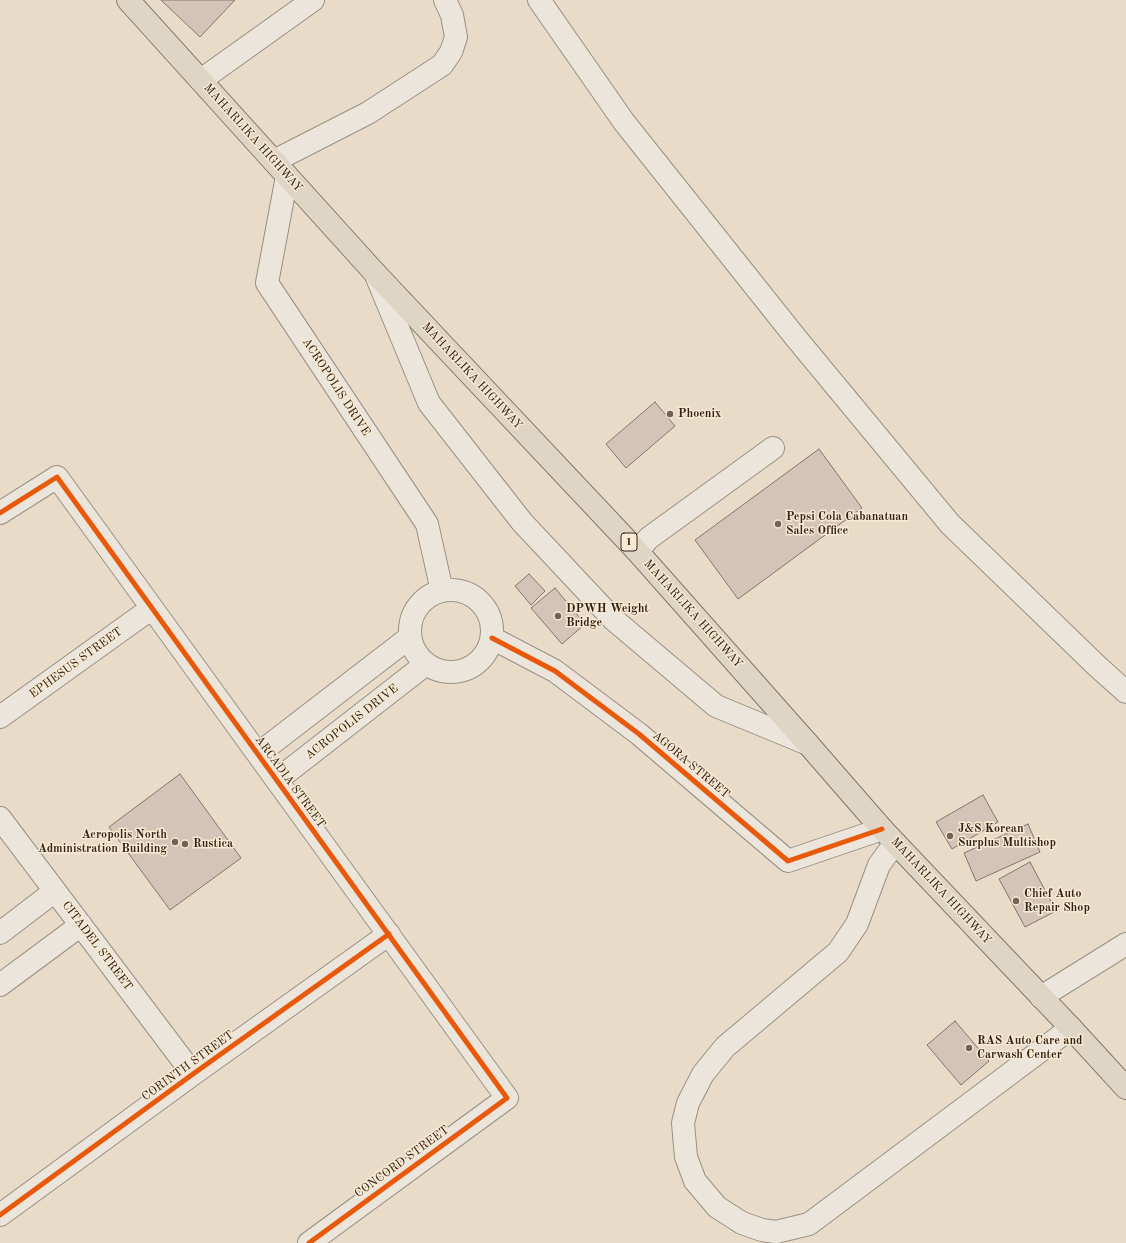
<!DOCTYPE html>
<html>
<head>
<meta charset="utf-8">
<style>
  body { margin:0 }
  canvas { display:block; background:#e8dbc7 }
</style>
</head>
<body>
<canvas width="1126" height="1243"></canvas>
<script>
const c = document.querySelector('canvas').getContext('2d');
c.lineJoin = 'round';
function fillPath(path, color) { c.fillStyle = color; c.fill(path, 'evenodd'); }
const shape = rows => new Path2D(rows.map(r => 'M' + r).join(''));
function trace(path, color, width, dash) { c.strokeStyle = color; c.lineWidth = width; c.lineCap = dash ? 'butt' : 'round'; c.setLineDash(dash || []); c.stroke(path); }
function write(font, color, halo, rows, align = 'center') {
  c.font = font + ' "Old Standard TT",serif'; c.lineWidth = 3; c.setLineDash([]); c.textBaseline = 'middle'; c.strokeStyle = halo; c.fillStyle = color; for (const [text, x, y, turn = 0] of rows) {
    c.save(); c.translate(x, y); c.rotate((+turn || 0) * Math.PI / 180); c.textAlign = isNaN(turn) ? turn : align; if (halo) c.strokeText(text, 0, 0); c.fillText(text, 0, 0); c.restore();
  }
}
const building = shape([
  [161,0,235,0,200,37,161,0],
  [655,402,675,426,626,468,606,444,655,402],
  [819,449,862,508,738,599,695,540,819,449],
  [529,574,545,591,531,605,515,586,529,574],
  [555,588,585,624,562,644,531,608,555,588],
  [180,774,241,858,170,910,109,827,180,774],
  [983,795,998,822,952,849,936,822,983,795],
  [1028,824,1040,852,976,881,964,853,1028,824],
  [1030,862,1056,911,1025,927,999,879,1030,862],
  [955,1021,989,1061,961,1085,927,1045,955,1021]
]);
const minor = shape([
  [539,0,624,122,796,338,950,524,1097,666,1126,692],
  [201,80,313,0],
  [274,161,368,113,442,65,451,52,456,37,452,15,445,0],
  [287,176,267,283,427,524,442,591],
  [375,273,429,403,522,522,613,619,716,706,808,744],
  [0,513,57,477,507,1098,309,1243],
  [637,551,649,538,773,448],
  '410 631a41 41 0 1 1 82 0a41 41 0 1 1-82 0Z',
  [492,638,555,671,639,734,788,861,882,829],
  [0,717,152,608],
  [258,754,410,637],
  [277,780,426,664],
  [0,818,193,1074],
  [895,843,879,865,857,924,838,952,725,1047,703,1074,688,1103,683,1123,686,1157,695,1181,717,1207,742,1223,762,1230,776,1232,809,1224,1071,1028],
  [0,933,55,891],
  [0,985,81,925],
  [1041,997,1126,944],
  [0,1215,193,1074,389,934]
]);
const major = shape([
  [128,0,374,272,637,551,808,744,882,829,1071,1028,1126,1088]
]);
const cycleway = shape([
  [0,513,57,477,507,1098,309,1243],
  [492,638,555,671,639,734,788,861,882,829],
  [0,1215,193,1074,389,934]
]);
const markers = [
  [670,414,4,"#726357"],
  [778,524,4,"#726357"],
  [558,616,4,"#726357"],
  [950,836,4,"#726357"],
  [175,842,4,"#726357"],
  [185,844,4,"#726357"],
  [1016,901,4,"#726357"],
  [969,1048,4,"#726357"]
];
const shields = [
  [629,542,16]
];
const shieldNames = [
  ["1",629,542]
];
const streetNames = [
  ["MAHARLIKA HIGHWAY",253,138,48],
  ["MAHARLIKA HIGHWAY",472,376,47],
  ["ACROPOLIS DRIVE",336,387,57],
  ["MAHARLIKA HIGHWAY",693,614,48],
  ["EPHESUS STREET",76,663,-36],
  ["ACROPOLIS DRIVE",352,722,-38],
  ["AGORA STREET",691,765,40],
  ["ARCADIA STREET",290,782,54],
  ["MAHARLIKA HIGHWAY",941,891,47],
  ["CITADEL STREET",97,946,53],
  ["CORINTH STREET",188,1066,-36],
  ["CONCORD STREET",402,1162,-36]
];
const poiNames = [
  ["Phoenix",678,414],
  ["Pepsi Cola Cabanatuan",786,517],
  ["Sales Office",786,531],
  ["DPWH Weight",566,609],
  ["Bridge",566,623],
  ["J&S Korean",958,829],
  ["Surplus Multishop",958,843],
  ["Acropolis North",167,835,"right"],
  ["Administration Building",167,849,"right"],
  ["Rustica",193,844],
  ["Chief Auto",1024,894],
  ["Repair Shop",1024,908],
  ["RAS Auto Care and",977,1041],
  ["Carwash Center",977,1055]
];
fillPath(building, '#d6c3b8');
trace(building, '#80776d', 1);
trace(minor, '#999084', 24);
trace(major, '#80776d', 24);
trace(minor, '#ebe5db', 22);
trace(major, '#dfd5c5', 22);
trace(cycleway, '#e8590c', 5);
for (const [x, y, r, color] of markers) { const dot = new Path2D(); dot.arc(x, y, r, 0, 2 * Math.PI); c.fillStyle = color; c.fill(dot); trace(dot, '#f8ead2', 1.5); }
for (const [x, y, w] of shields) { const box = new Path2D(); box.roundRect(x - w / 2, y - 9, w, 18, 3); c.fillStyle = '#f8ead2'; c.fill(box); trace(box, '#33221b', 1); }
write('bold 11px', '#33221b', null, shieldNames);
write('12px', '#33221b', '#f8ead2', streetNames);
write('bold 12px', '#33221b', '#f8ead2', poiNames, 'left');
</script>
</body>
</html>
